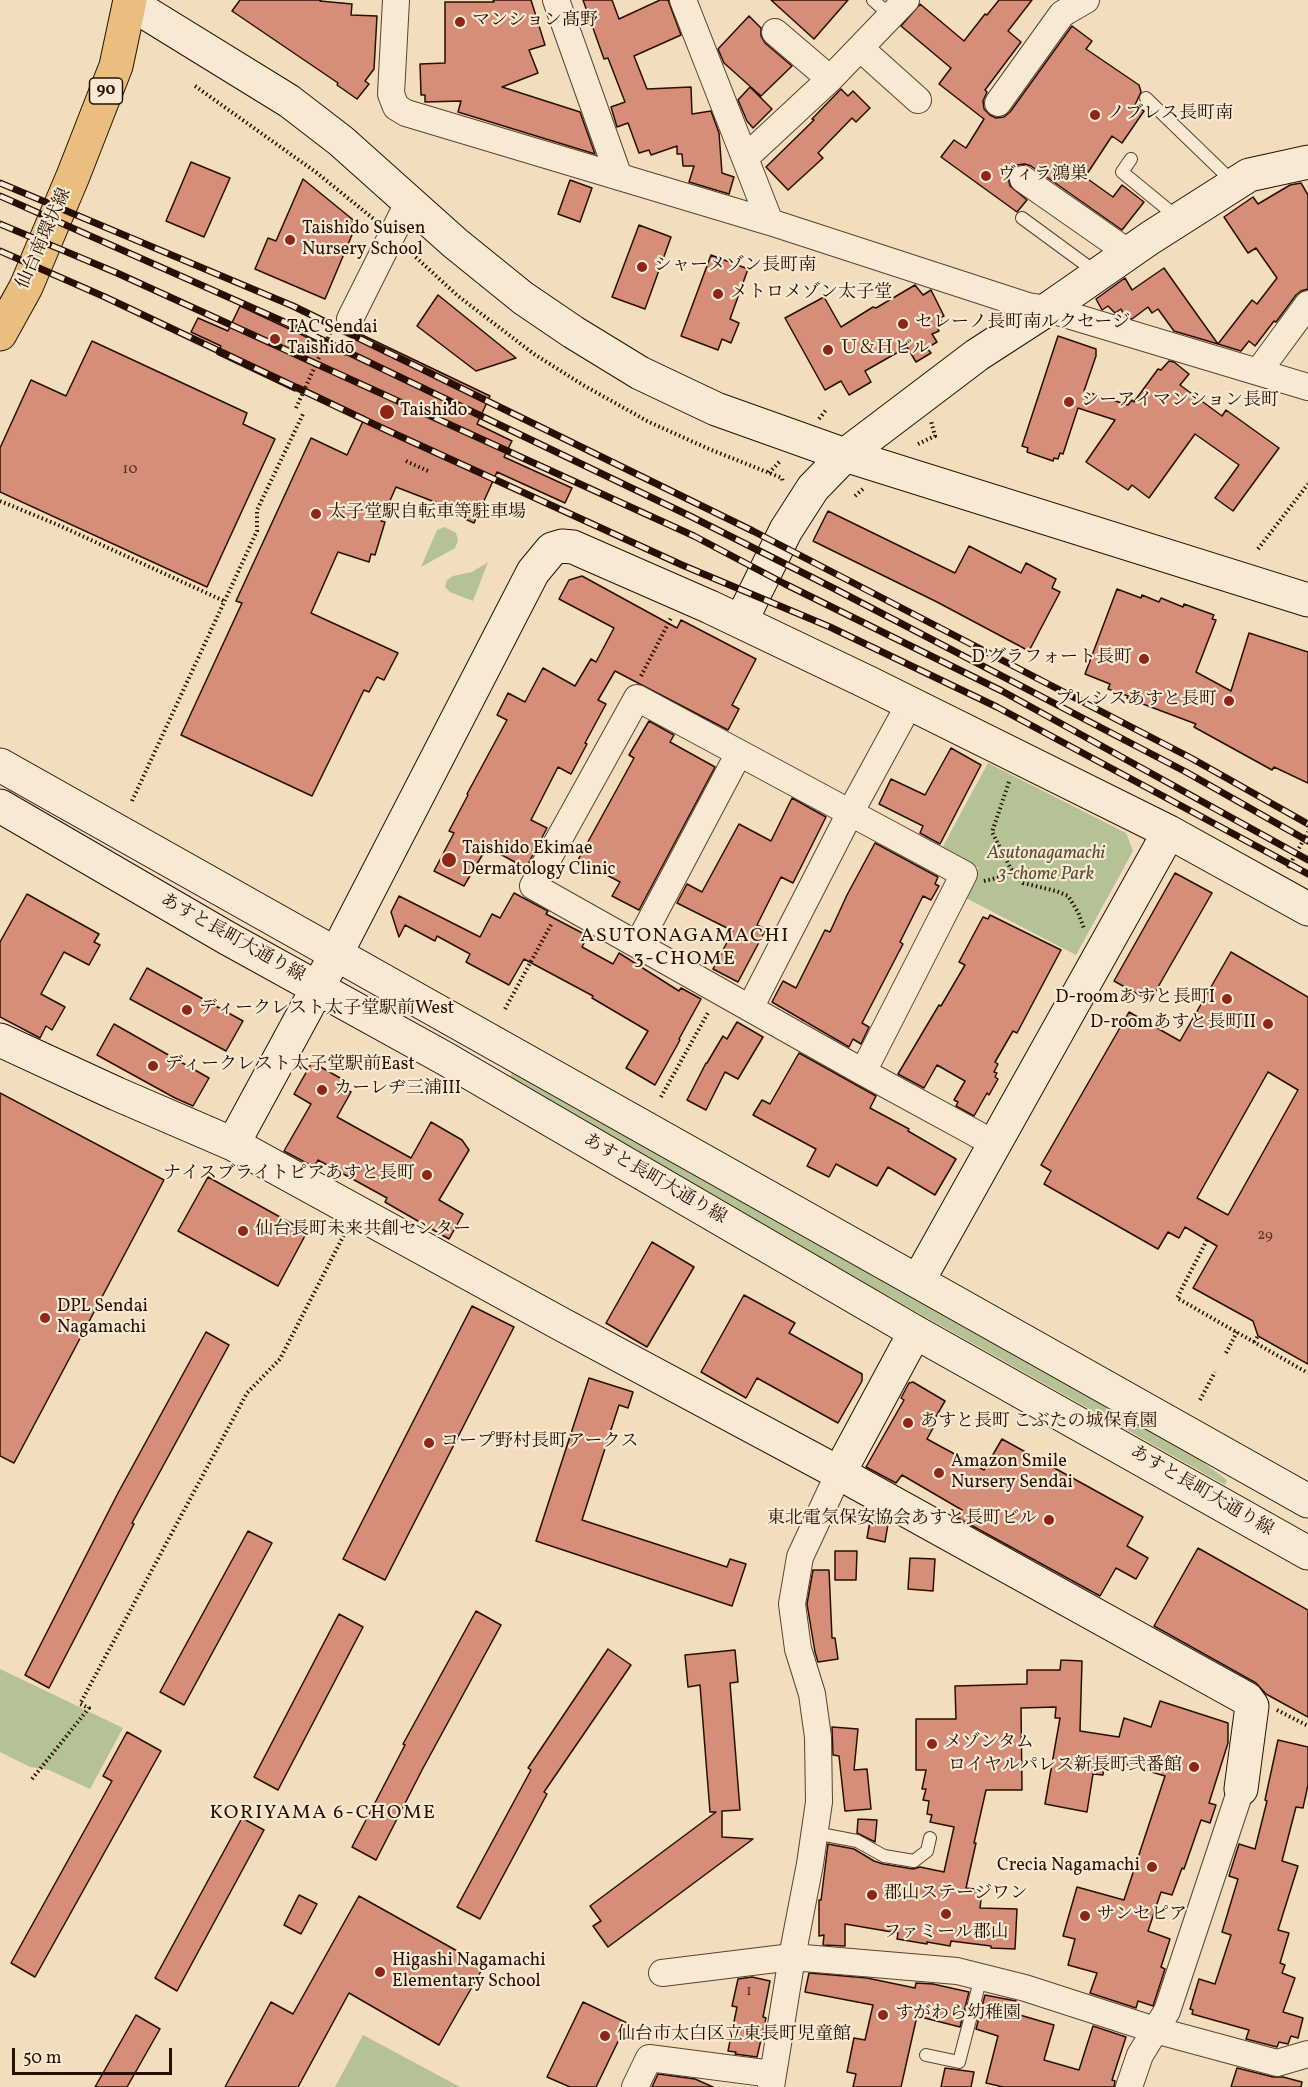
<!DOCTYPE html>
<html>
<head>
<meta charset="utf-8">
<style>
  body { margin:0 }
  #map { position:relative; width:1308px; height:2087px; overflow:hidden; background:#f2ddbc; font-family:Vollkorn,serif }
  canvas { display:block }
  .scale { position:absolute; left:12px; top:2048px; width:160px; height:27px; box-sizing:border-box; border:3px solid #290f00; border-top:0; padding-left:8px; font-size:18px; line-height:21px; white-space:nowrap; color:#290f00; -webkit-text-stroke:4px #f7e9d3; paint-order:stroke }
</style>
</head>
<body>
<div id="map">
<canvas width="1308" height="2087"></canvas>
<div class="scale">50 m</div>
</div>
<script>
const c = document.querySelector('canvas').getContext('2d');
c.lineJoin = 'round';
function fillPath(path, color) { c.fillStyle = color; c.fill(path, 'evenodd'); }
const shape = rows => new Path2D(rows.map(r => 'M' + r).join(''));
function trace(path, color, width, dash) { c.strokeStyle = color; c.lineWidth = width; c.lineCap = dash ? 'butt' : 'round'; c.setLineDash(dash || []); c.stroke(path); }
function write(font, color, halo, rows, align = 'center') {
  c.font = font + ' Vollkorn,"Noto Serif JP",serif'; c.lineWidth = 4.5; c.setLineDash([]); c.textBaseline = 'middle'; c.strokeStyle = halo; c.fillStyle = color; for (const [text, x, y, turn = 0] of rows) {
    c.save(); c.translate(x, y); c.rotate((+turn || 0) * Math.PI / 180); c.textAlign = isNaN(turn) ? turn : align; if (halo) c.strokeText(text, 0, 0); c.fillText(text, 0, 0); c.restore();
  }
}
const green = shape([
  [445,527,456,533,458,541,455,548,421,567,437,530],
  [488,562,473,601,450,592,445,587,447,580,453,576,472,572],
  [988,763,1126,833,1133,851,1076,955,964,897,979,868,942,848],
  [513,1071,1192,1454,1227,1480,1225,1485,558,1111,510,1077],
  [0,1669,123,1728,90,1789,49,1770,30,1767,0,1752],
  [363,2035,460,2087,335,2087]
]);
const building = shape([
  [240,0,321,0,320,1,352,4,351,15,377,16,374,69,365,81,369,84,357,99,337,85,338,83,232,11,240,0],
  [493,0,531,0,545,45,529,50,538,73,502,87,580,112,595,154,458,112,461,101,425,102,425,95,421,95,420,64,445,63,445,2,494,2,493,0],
  [583,0,612,0,619,19,660,0,668,0,681,35,634,56,647,89,691,87,692,114,711,111,719,133,722,173,734,177,729,194,689,182,694,166,683,166,682,154,677,154,677,146,651,155,649,150,639,153,628,123,617,127,611,107,625,102,608,58,604,59,583,0],
  [771,0,848,0,814,39,771,0],
  [999,0,1032,0,1008,31,1021,42,985,90,987,92,983,101,984,109,990,115,996,118,1004,117,1010,112,1072,26,1092,41,1086,49,1139,85,1141,92,1135,105,1144,111,1122,143,1112,136,1085,177,1113,197,1122,185,1144,202,1122,230,1031,166,1025,164,1017,165,1011,170,1008,177,1010,186,1027,200,1017,212,941,157,954,140,966,148,984,119,939,84,951,68,901,26,920,4,964,41,985,14,987,15,999,0],
  [749,16,761,28,761,36,765,43,792,66,761,96,724,63,718,49,749,16],
  [750,87,772,109,753,128,747,121,738,100,750,87],
  [841,89,848,96,853,91,870,108,856,122,852,118,818,153,823,158,788,190,766,167,814,120,812,119,841,89],
  [191,162,230,178,204,237,166,221,191,162],
  [303,179,357,223,325,299,255,269,268,238,276,241,303,179],
  [570,180,592,188,580,222,558,214,570,180],
  [1301,183,1308,195,1308,289,1301,291,1296,295,1276,322,1274,321,1255,346,1249,341,1241,351,1218,344,1252,300,1257,304,1277,278,1256,248,1248,253,1224,217,1253,197,1258,204,1290,185,1301,183],
  [639,225,671,237,645,309,612,297,639,225],
  [711,255,748,269,730,319,739,323,731,343,722,339,718,350,681,336,711,255],
  [1164,268,1188,302,1218,344,1174,331,1158,309,1152,313,1148,307,1132,319,1125,317,1121,309,1115,313,1108,306,1102,310,1096,299,1125,278,1132,290,1164,268],
  [915,285,923,295,931,290,944,316,939,318,942,322,936,325,939,331,932,334,937,342,927,348,931,353,916,362,907,347,865,371,871,382,849,395,841,381,825,390,785,318,824,297,841,327,873,307,876,308,915,285],
  [438,295,516,358,476,371,417,326,438,295],
  [240,306,345,355,356,332,490,396,477,424,512,441,504,457,572,488,565,503,497,472,474,523,439,507,440,504,396,487,381,521,385,522,375,555,371,554,369,562,338,552,311,613,398,653,384,680,377,677,369,692,364,690,312,796,181,735,242,603,236,601,311,438,347,455,365,417,298,385,295,391,217,354,221,346,191,332,198,318,228,331,240,306],
  [1058,336,1096,349,1096,356,1084,391,1128,405,1132,400,1134,402,1158,369,1161,370,1169,361,1174,362,1189,374,1180,385,1222,416,1226,410,1279,448,1233,511,1215,498,1239,465,1195,434,1149,498,1132,485,1128,490,1086,462,1115,420,1078,408,1063,454,1060,453,1058,459,1054,458,1053,461,1027,452,1028,448,1022,446,1058,336],
  [92,341,247,413,243,424,275,439,207,587,0,492,0,448,31,380,66,396,92,341],
  [828,511,955,573,969,546,1021,573,1026,563,1056,579,1052,588,1060,592,1029,651,937,602,813,541,828,511],
  [582,576,677,628,681,620,756,659,732,705,739,709,728,730,615,671,598,700,606,704,585,743,587,744,571,774,558,767,531,820,547,828,526,868,487,847,464,886,434,871,454,833,449,831,468,795,467,794,507,720,497,715,508,693,525,702,543,668,575,686,591,659,596,662,614,628,559,599,569,580,582,576],
  [1117,589,1141,598,1142,595,1159,602,1161,598,1183,607,1184,604,1214,615,1212,619,1216,620,1196,672,1231,691,1249,633,1308,652,1308,783,1274,767,1272,770,1194,727,1196,724,1127,698,1128,696,1108,689,1110,684,1085,674,1117,589],
  [649,721,674,735,670,742,715,767,639,910,612,896,620,882,578,860,634,758,629,755,649,721],
  [951,748,981,765,940,844,920,833,923,826,879,804,891,779,925,795,951,748],
  [792,798,826,817,793,883,781,877,757,925,766,929,738,982,713,969,733,931,677,903,687,884,702,892,739,824,771,841,792,798],
  [875,843,938,877,935,884,939,886,931,900,923,896,900,942,903,944,862,1023,869,1027,861,1044,853,1039,849,1047,772,1002,783,981,796,988,825,930,830,932,847,895,875,843],
  [1175,873,1212,893,1150,1001,1114,981,1175,873],
  [514,893,548,911,546,914,588,936,582,947,613,964,619,953,679,991,681,988,701,999,679,1039,680,1040,655,1085,626,1068,648,1031,592,998,593,996,524,959,509,985,466,962,470,954,437,936,435,941,405,925,399,937,391,912,399,896,480,937,492,914,500,918,514,893],
  [27,894,99,934,94,942,100,945,89,965,64,952,41,994,65,1007,52,1030,46,1026,40,1038,0,1017,0,942,27,894],
  [990,915,1061,950,1017,1033,1013,1031,995,1062,998,1064,994,1072,997,1073,995,1077,998,1079,989,1095,987,1093,974,1116,956,1106,958,1102,954,1100,965,1081,937,1065,924,1088,898,1074,939,1005,941,1006,965,965,959,962,983,917,988,919,990,915],
  [1231,952,1308,997,1308,1364,1258,1336,1253,1321,1193,1288,1217,1246,1185,1227,1179,1238,1168,1232,1158,1249,1044,1184,1051,1171,1041,1165,1129,1012,1180,1041,1231,952],
  [1268,1072,1298,1090,1228,1215,1197,1198,1268,1072],
  [147,968,243,1021,226,1051,130,999,147,968],
  [737,1022,763,1037,738,1079,725,1072,706,1110,687,1100,706,1063,707,1063,723,1036,727,1039,737,1022],
  [114,1024,209,1078,193,1106,175,1098,97,1055,114,1024],
  [799,1053,876,1096,870,1108,909,1129,908,1131,956,1159,935,1195,888,1167,877,1186,836,1164,829,1177,807,1166,816,1149,753,1115,762,1100,770,1104,799,1053],
  [312,1062,347,1082,344,1088,351,1092,337,1117,411,1158,431,1122,462,1140,469,1150,439,1200,463,1214,449,1239,385,1202,387,1198,318,1160,314,1167,284,1151,311,1104,294,1094,312,1062],
  [0,1093,164,1180,14,1463,0,1456,0,1093],
  [208,1177,307,1232,278,1286,178,1231,208,1177],
  [652,1242,694,1267,647,1347,606,1323,652,1242],
  [744,1295,795,1323,789,1333,862,1374,862,1381,838,1423,757,1378,746,1398,701,1372,744,1295],
  [472,1306,514,1327,385,1580,343,1559,472,1306],
  [206,1332,229,1345,132,1523,134,1524,49,1688,25,1675,118,1493,206,1332],
  [589,1378,633,1392,628,1408,619,1405,582,1520,727,1567,730,1559,746,1564,732,1606,536,1541,589,1378],
  [913,1382,945,1401,934,1420,937,1421,927,1439,984,1470,1002,1439,1143,1517,1127,1546,1148,1558,1136,1579,1116,1568,1100,1596,958,1518,962,1510,902,1475,896,1483,866,1467,904,1400,901,1398,909,1383,913,1382],
  [870,1521,888,1524,885,1542,867,1538,870,1521],
  [248,1531,272,1543,184,1705,160,1692,248,1531],
  [1198,1548,1308,1610,1308,1717,1266,1694,1256,1683,1154,1626,1198,1548],
  [835,1551,857,1551,856,1580,835,1580,835,1551],
  [910,1558,935,1559,933,1591,908,1589,910,1558],
  [813,1570,829,1570,832,1638,835,1638,838,1659,818,1662,815,1652,807,1604,813,1570],
  [476,1611,501,1625,422,1770,376,1860,352,1847,405,1745,403,1744,476,1611],
  [339,1614,363,1627,278,1790,254,1777,339,1614],
  [608,1649,631,1665,544,1792,547,1794,480,1919,457,1907,531,1770,528,1768,608,1649],
  [735,1650,738,1682,730,1683,740,1810,722,1811,722,1837,753,1839,608,1947,593,1926,601,1921,590,1906,716,1812,710,1812,700,1685,688,1687,685,1655,735,1650],
  [1061,1660,1082,1661,1080,1731,1119,1737,1124,1718,1151,1727,1160,1701,1228,1723,1228,1743,1209,1803,1216,1805,1210,1823,1201,1820,1184,1869,1182,1868,1172,1895,1161,1892,1148,1931,1170,1939,1161,1967,1165,1969,1153,2006,1138,2001,1136,2008,1090,1993,1097,1973,1068,1965,1075,1939,1063,1936,1077,1887,1124,1900,1165,1776,1105,1758,1103,1775,1093,1774,1087,1812,1045,1804,1060,1718,1055,1718,1056,1707,1021,1708,1022,1790,986,1790,974,1843,976,1843,966,1888,982,1890,980,1908,1017,1909,1015,1949,991,1948,991,1946,951,1941,950,1946,927,1942,927,1944,897,1939,898,1933,845,1924,845,1946,823,1945,824,1935,819,1936,819,1900,821,1900,828,1844,854,1849,874,1861,883,1864,913,1869,920,1867,944,1872,954,1827,930,1822,932,1815,927,1814,929,1801,923,1800,926,1789,922,1789,926,1770,916,1770,916,1719,956,1719,955,1686,1027,1684,1027,1670,1060,1670,1061,1660],
  [832,1727,858,1729,854,1770,867,1769,871,1809,845,1811,839,1756,833,1755,832,1727],
  [127,1732,161,1751,35,1977,11,1963,112,1781,103,1776,127,1732],
  [1278,1740,1308,1747,1308,1785,1303,1808,1296,1807,1282,1861,1298,1866,1278,1930,1289,1933,1280,1963,1285,1965,1282,1973,1295,1978,1283,2012,1303,2018,1298,2038,1291,2036,1288,2044,1279,2042,1277,2047,1246,2039,1249,2030,1192,2014,1193,2010,1190,2009,1199,1979,1215,1984,1231,1935,1222,1932,1238,1879,1229,1876,1239,1844,1255,1849,1267,1801,1265,1800,1278,1740],
  [242,1818,264,1830,177,1991,155,1978,242,1818],
  [858,1819,877,1820,875,1842,857,1833,858,1819],
  [299,1895,317,1904,301,1934,284,1925,299,1895],
  [359,1896,484,1966,439,2045,349,1993,298,2087,225,2087,271,2002,293,2014,359,1896],
  [809,1973,867,1978,915,1988,916,1983,933,1984,969,1992,960,2027,917,2016,901,2087,853,2087,856,2074,847,2072,854,2038,865,2040,873,2005,805,1992,809,1973],
  [752,1977,770,1981,763,2017,766,2018,757,2057,735,2054,736,2052,728,2051,737,2007,732,2006,738,1979,752,1977],
  [985,1995,1016,2001,1013,2013,1054,2025,1044,2060,1079,2070,1093,2026,1126,2037,1112,2080,1115,2081,1114,2087,1003,2087,986,2083,998,2036,976,2029,985,1995],
  [583,2002,627,2023,596,2087,570,2087,547,2077,583,2002],
  [136,2015,160,2029,127,2087,95,2087,136,2015],
  [945,2068,974,2072,971,2087,941,2087,945,2068],
  [1237,2068,1273,2077,1283,2077,1302,2082,1301,2087,1231,2087,1237,2068],
  [658,2074,695,2079,713,2087,652,2087,658,2074]
]);
const path = shape([
  [195,86,317,173,375,220],
  [409,251,458,296,534,354,583,385,649,422,709,449,782,478,783,483],
  [296,408,332,329],
  [819,419,826,410],
  [918,444,935,436,931,421],
  [406,461,428,471],
  [769,473,781,460],
  [855,496,864,488],
  [0,501,56,524,224,601],
  [1258,549,1308,484],
  [641,676,671,618],
  [1009,782,992,832,1011,869,1023,883,1056,891,1068,896,1078,912,1084,929],
  [132,801,257,531,257,510,304,412],
  [1288,868,1308,832],
  [984,881,1030,870],
  [505,1009,552,923],
  [661,1097,709,1011],
  [1207,1240,1177,1298,1308,1373],
  [1254,1342,1258,1336],
  [1226,1353,1237,1332],
  [1200,1400,1215,1372],
  [1277,1710,1308,1726],
  [32,1779,89,1708,80,1704,247,1393,280,1359,345,1233]
]);
const lane = shape([
  [873,0,891,16],
  [1146,98,1234,183],
  [1131,159,1122,172,1178,218],
  [1022,218,1097,273],
  [815,1833,857,1841,884,1856,914,1861,927,1851,930,1838],
  [926,2055,959,2062,981,1977]
]);
const street = shape([
  [396,0,391,94,396,107,406,113,770,222,1028,306,1048,309,1308,387],
  [556,0,619,177],
  [683,0,770,222],
  [775,32,830,79],
  [860,48,918,100],
  [998,103,1062,14,1086,0],
  [745,158,830,79,906,0],
  [1023,179,1129,253],
  [350,319,409,201],
  [1258,372,1308,304],
  [638,944,739,753],
  [750,1008,850,813,910,703],
  [863,1072,964,874,637,698,533,886,863,1072,995,1144],
  [662,1973,792,1957,957,1971,1025,1988,1155,2030,1277,2063,1308,2054],
  [635,2087,649,2058,772,2074],
  [771,2087,792,1957,810,1864,819,1802,818,1737,812,1694,798,1649,792,1604,800,1557,839,1473],
  [1129,2087,1140,2055,1167,2011,1241,1789]
]);
const secondary = shape([
  [130,3,289,101,341,141,455,243,523,298,573,332,640,373,716,409,845,455,1308,600],
  [741,621,786,530,813,488,845,455,977,355,1048,309,1150,238,1249,175,1308,162],
  [0,765,1308,1501],
  [0,806,227,938,446,1059,915,1332,1308,1553],
  [0,1040,117,1094,233,1144,561,1324,839,1473,1247,1699,1252,1706,1241,1789],
  [233,1144,336,954,533,572,552,549,562,546,573,547,710,607,869,683,1169,832,1308,909],
  [918,1281,1169,832],
  [839,1473,915,1332]
]);
const primary = shape([
  [0,334,26,287,73,176,116,66,130,0]
]);
const rail = shape([
  [0,183,293,306,753,531,1191,758,1308,824],
  [0,196,289,324,690,516,835,589,1186,772,1308,841],
  [0,224,117,273,694,536,785,584,1002,691,1308,860],
  [0,251,105,297,382,428,682,565,830,627,997,707,1308,874]
]);
const markers = [
  [460,22,6,"#8f2418"],
  [1095,115,6,"#8f2418"],
  [986,176,6,"#8f2418"],
  [290,240,6,"#8f2418"],
  [642,267,6,"#8f2418"],
  [718,294,6,"#8f2418"],
  [903,324,6,"#8f2418"],
  [275,339,6,"#8f2418"],
  [828,350,6,"#8f2418"],
  [1069,402,6,"#8f2418"],
  [387,412,8,"#8f2418"],
  [316,514,6,"#8f2418"],
  [1144,659,6,"#8f2418"],
  [1229,701,6,"#8f2418"],
  [449,860,8,"#8f2418"],
  [1227,999,6,"#8f2418"],
  [187,1010,6,"#8f2418"],
  [1268,1024,6,"#8f2418"],
  [153,1066,6,"#8f2418"],
  [322,1090,6,"#8f2418"],
  [427,1175,6,"#8f2418"],
  [243,1231,6,"#8f2418"],
  [45,1318,6,"#8f2418"],
  [908,1423,6,"#8f2418"],
  [429,1443,6,"#8f2418"],
  [939,1473,6,"#8f2418"],
  [1049,1520,6,"#8f2418"],
  [932,1744,6,"#8f2418"],
  [1194,1767,6,"#8f2418"],
  [1152,1867,6,"#8f2418"],
  [872,1895,6,"#8f2418"],
  [946,1914,6,"#8f2418"],
  [1085,1916,6,"#8f2418"],
  [380,1972,6,"#8f2418"],
  [883,2015,6,"#8f2418"],
  [605,2036,6,"#8f2418"]
];
const numberNames = [
  ["10",130,470],
  ["29",1265,1236],
  ["1",749,1992]
];
const shields = [
  [106,91,33]
];
const shieldNames = [
  ["90",106,91]
];
const poiNames = [
  ["マンション髙野",472,22],
  ["ノブレス長町南",1107,115],
  ["ヴィラ鴻巣",998,176],
  ["Taishido Suisen",302,230],
  ["Nursery School",302,251],
  ["シャーメゾン長町南",654,267],
  ["メトロメゾン太子堂",730,294],
  ["セレーノ長町南ルクセージ",915,324],
  ["TAC Sendai",287,329],
  ["Taishidō",287,350],
  ["Ｕ＆Ｈビル",840,350],
  ["シーアイマンション長町",1081,402],
  ["Taishido",400,412],
  ["太子堂駅自転車等駐車場",328,514],
  ["D'グラフォート長町",1132,659,"right"],
  ["プレシスあすと長町",1217,701,"right"],
  ["Taishido Ekimae",462,850],
  ["Dermatology Clinic",462,871],
  ["D-roomあすと長町I",1215,999,"right"],
  ["ディークレスト太子堂駅前West",199,1010],
  ["D-roomあすと長町II",1256,1024,"right"],
  ["ディークレスト太子堂駅前East",165,1066],
  ["カーレヂ三浦III",334,1090],
  ["ナイスブライトピアあすと長町",415,1175,"right"],
  ["仙台長町未来共創センター",255,1231],
  ["DPL Sendai",57,1308],
  ["Nagamachi",57,1329],
  ["あすと長町 こぶたの城保育園",920,1423],
  ["コープ野村長町アークス",441,1443],
  ["Amazon Smile",951,1463],
  ["Nursery Sendai",951,1484],
  ["東北電気保安協会あすと長町ビル",1037,1520,"right"],
  ["メゾンタム",944,1744],
  ["ロイヤルパレス新長町弐番館",1182,1767,"right"],
  ["Crecia Nagamachi",1140,1867,"right"],
  ["郡山ステージワン",884,1895],
  ["サンセピア",1097,1916],
  ["ファミール郡山",946,1934,"center"],
  ["Higashi Nagamachi",392,1962],
  ["Elementary School",392,1983],
  ["すがわら幼稚園",895,2015],
  ["仙台市太白区立東長町児童館",617,2036]
];
const streetNames = [
  ["仙台南環状線",45,239,-66],
  ["あすと長町大通り線",232,939,29],
  ["あすと長町大通り線",654,1180,30],
  ["あすと長町大通り線",1201,1492,30]
];
const parkNames = [
  ["Asutonagamachi",1046,855],
  ["3-chome Park",1046,876]
];
const neighbourhoodNames = [
  ["ASUTONAGAMACHI",685,937],
  ["3-CHOME",685,960],
  ["KORIYAMA 6-CHOME",323,1814]
];
fillPath(green, '#b4c296');
fillPath(building, '#d78e78');
trace(building, '#290f00', 1.5);
trace(lane, '#5b422f', 14);
trace(street, '#5b422f', 28);
trace(secondary, '#290f00', 35);
trace(primary, '#290f00', 35);
trace(path, '#290f00', 4, [1.5, 3]);
trace(lane, '#f7e9d3', 12);
trace(street, '#f7e9d3', 26);
trace(secondary, '#f7e9d3', 33);
trace(primary, '#e9be7e', 33);
trace(rail, '#290f00', 7);
trace(rail, '#f7e9d3', 4.5, [14]);
for (const [x, y, r, color] of markers) { const dot = new Path2D(); dot.arc(x, y, r, 0, 2 * Math.PI); c.fillStyle = color; c.fill(dot); trace(dot, '#f7e9d3', 2); }
write('15px', '#542f1e', null, numberNames);
for (const [x, y, w] of shields) { const box = new Path2D(); box.roundRect(x - w / 2, y - 13, w, 26, 4.5); c.fillStyle = '#f7e9d3'; c.fill(box); trace(box, '#290f00', 1.5); }
write('bold 16px', '#290f00', null, shieldNames);
write('18px', '#290f00', '#f7e9d3', poiNames, 'left');
write('18px', '#290f00', '#f7e9d3', streetNames);
write('italic 18px', '#5a4e34', '#f7e9d3', parkNames);
c.letterSpacing = '1.5px';
write('20px', '#290f00', '#f7e9d3', neighbourhoodNames);
c.letterSpacing = '0px';
</script>
</body>
</html>
